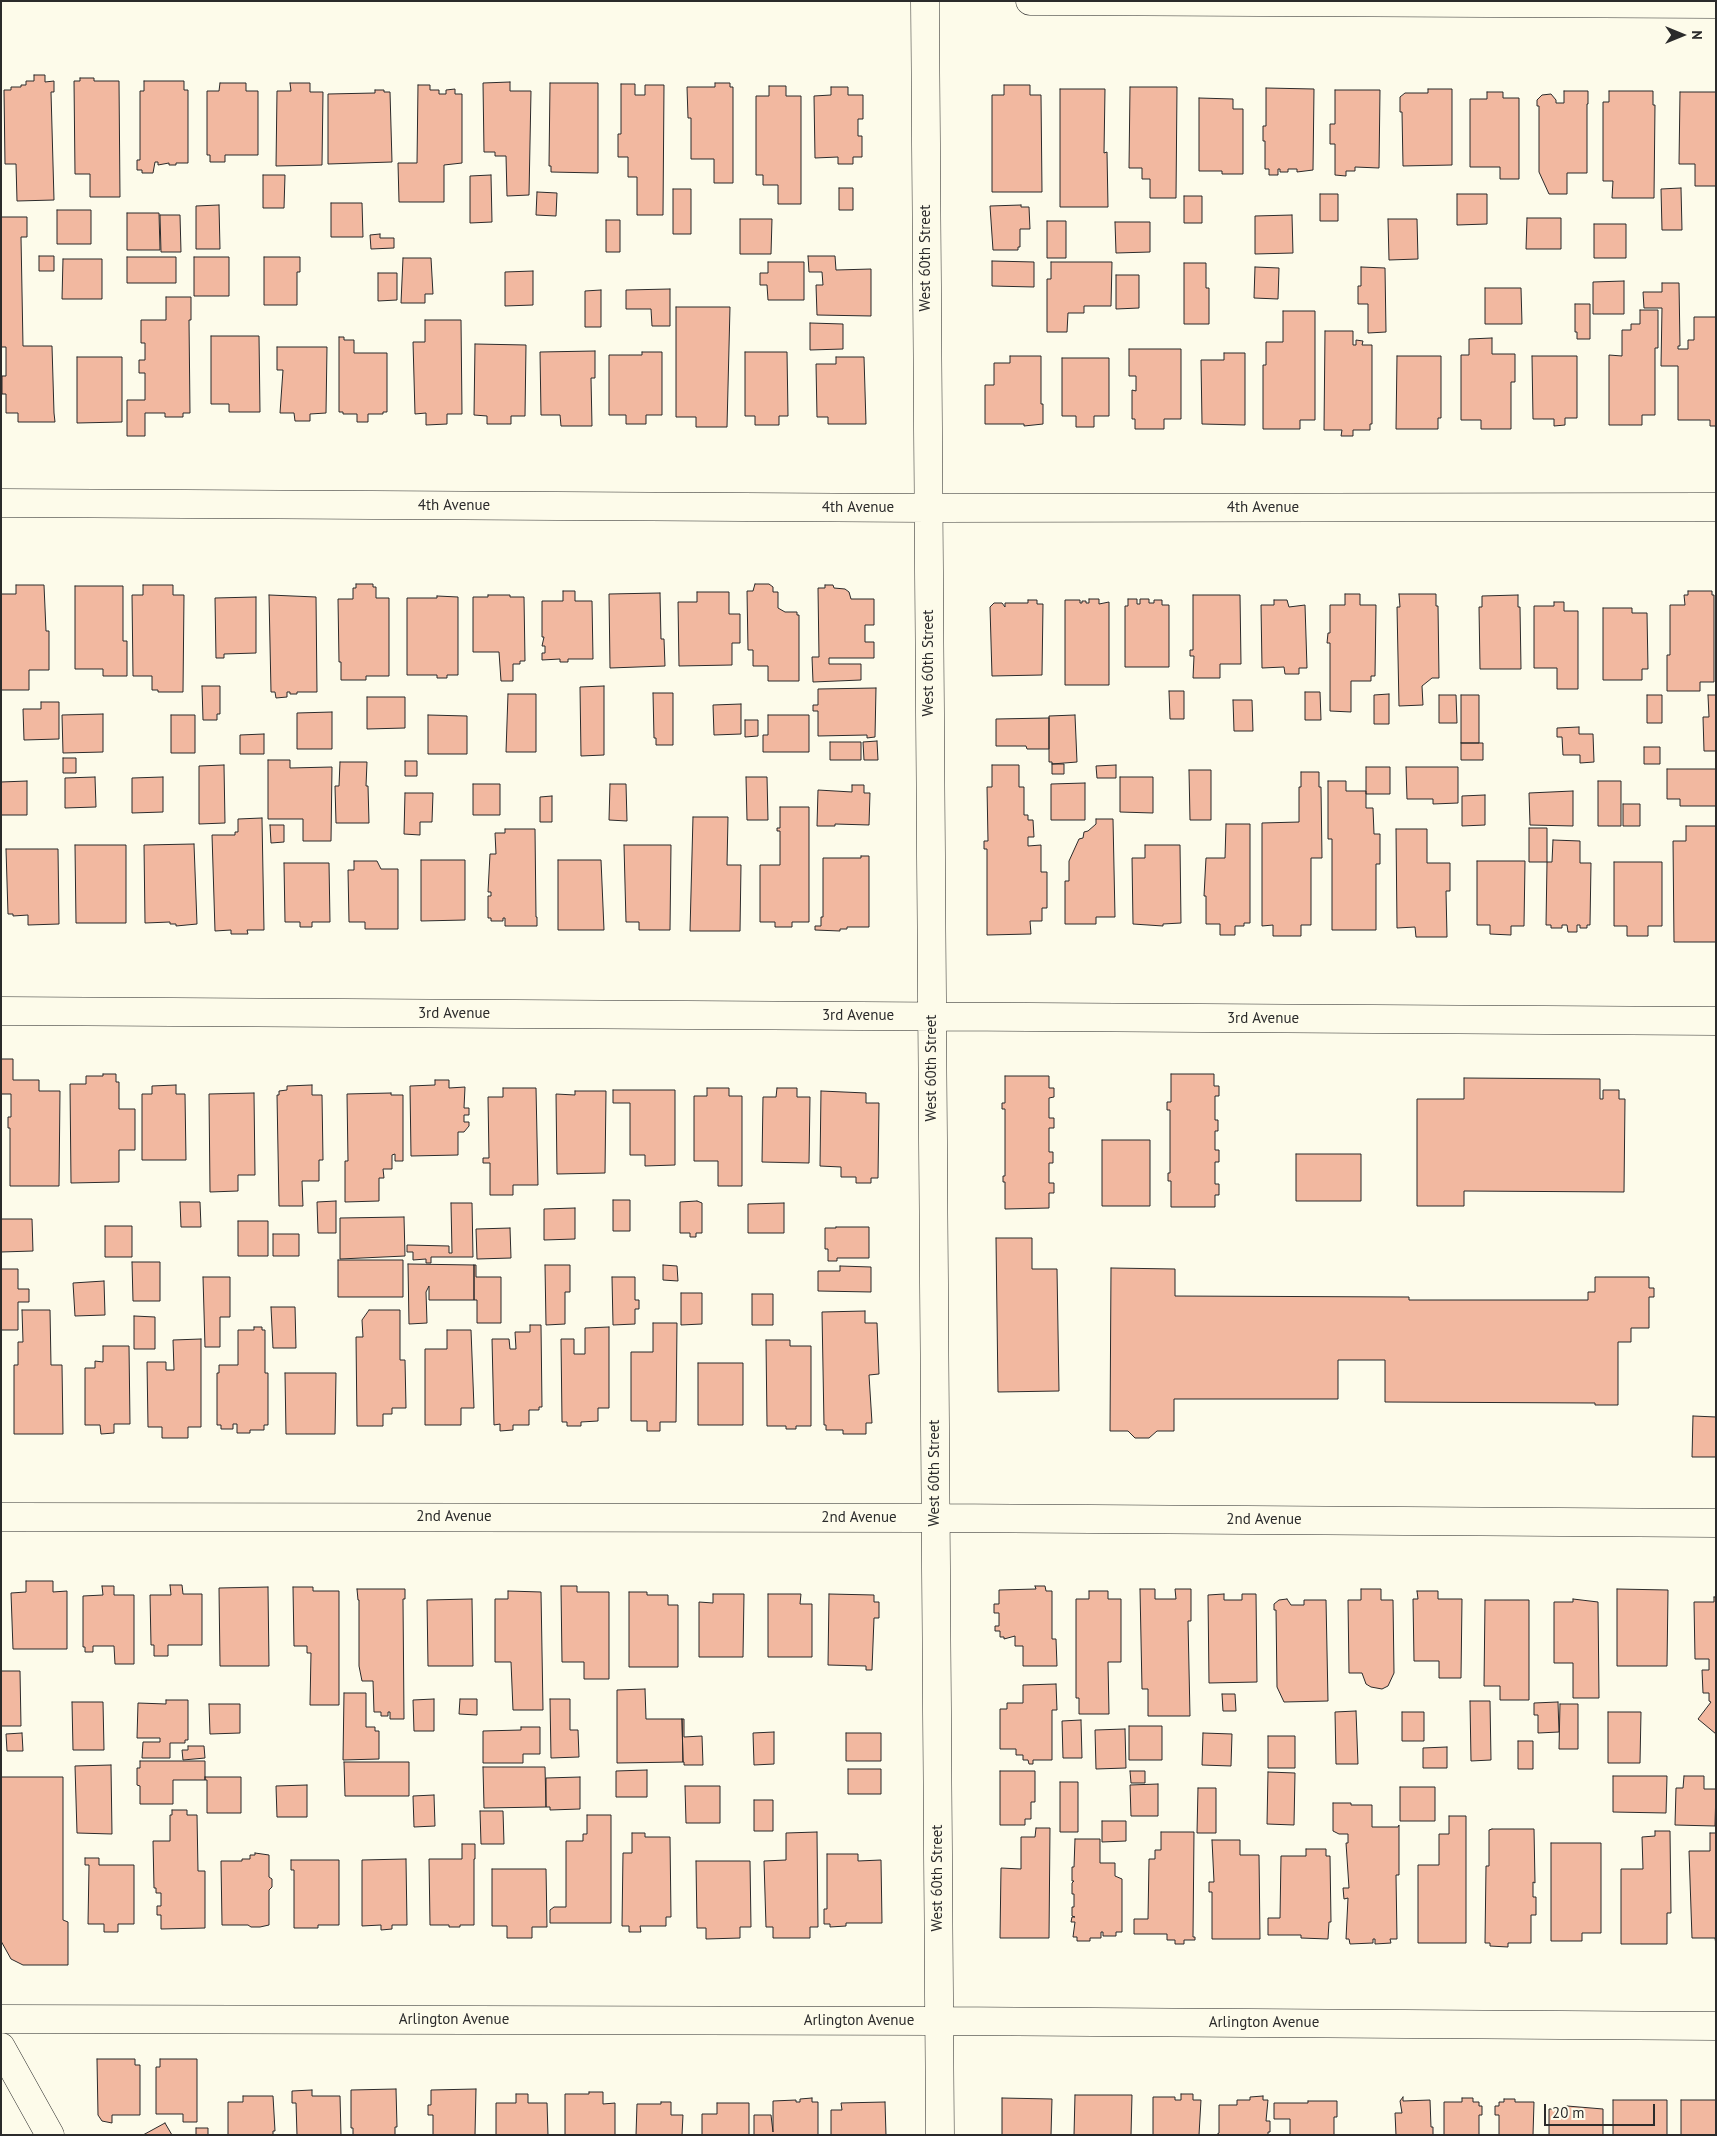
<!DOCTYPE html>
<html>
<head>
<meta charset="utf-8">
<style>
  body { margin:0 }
  #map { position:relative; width:1717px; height:2136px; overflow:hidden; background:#fdfbea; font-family:"PT Sans",sans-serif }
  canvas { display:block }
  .frame { position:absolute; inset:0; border:2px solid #2b2b2b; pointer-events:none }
  .north { position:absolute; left:1657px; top:10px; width:50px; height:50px; -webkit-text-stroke:4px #fdfbea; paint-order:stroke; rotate:90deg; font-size:14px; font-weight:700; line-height:20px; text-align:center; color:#2b2b2b }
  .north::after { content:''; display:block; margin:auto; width:18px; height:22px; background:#2b2b2b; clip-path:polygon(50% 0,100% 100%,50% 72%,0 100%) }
  .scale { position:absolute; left:1544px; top:2104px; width:111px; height:22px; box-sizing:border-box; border:2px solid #2b2b2b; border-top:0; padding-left:6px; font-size:15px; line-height:18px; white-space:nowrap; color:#2b2b2b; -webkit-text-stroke:4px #fdfbea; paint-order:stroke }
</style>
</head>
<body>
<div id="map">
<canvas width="1717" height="2136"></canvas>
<div class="frame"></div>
<div class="north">N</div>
<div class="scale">20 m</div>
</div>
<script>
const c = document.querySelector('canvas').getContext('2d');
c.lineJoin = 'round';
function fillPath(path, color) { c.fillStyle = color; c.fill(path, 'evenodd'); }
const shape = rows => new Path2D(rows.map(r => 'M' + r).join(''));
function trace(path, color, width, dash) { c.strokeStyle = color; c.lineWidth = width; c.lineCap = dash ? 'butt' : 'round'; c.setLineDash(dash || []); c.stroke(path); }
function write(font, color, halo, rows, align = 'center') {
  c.font = font + ' "PT Sans",sans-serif'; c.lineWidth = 4; c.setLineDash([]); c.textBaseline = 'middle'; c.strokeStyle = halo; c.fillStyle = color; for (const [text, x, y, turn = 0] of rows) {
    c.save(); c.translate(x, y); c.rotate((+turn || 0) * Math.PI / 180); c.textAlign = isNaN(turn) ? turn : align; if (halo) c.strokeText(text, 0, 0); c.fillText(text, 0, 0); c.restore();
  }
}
const building = shape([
  [34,75,45,75,45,82,54,81,54,92,51,92,54,200,17,201,16,164,5,164,4,90,11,90,11,87,21,87,21,85,26,85,26,81,34,81,34,75],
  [80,78,94,78,94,81,119,81,120,197,90,197,90,174,75,174,74,81,80,81,80,78],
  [144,81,184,81,184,90,188,90,188,163,176,163,176,165,169,165,169,163,158,165,158,162,155,162,153,173,142,173,142,170,137,170,137,160,140,160,140,91,144,91,144,81],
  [510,82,510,91,531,91,529,195,507,196,506,156,495,156,495,152,484,152,483,83,510,82],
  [220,83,246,83,246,91,258,91,258,155,225,155,225,162,210,162,210,155,207,155,207,91,219,91,220,83],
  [290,83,310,83,310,92,323,92,322,165,276,166,277,91,291,91,290,83],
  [550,83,598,83,598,173,551,172,551,166,549,166,550,83],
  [715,83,730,83,730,87,733,87,733,183,714,183,714,159,691,159,691,118,688,118,687,87,715,87,715,83],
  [621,84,635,84,635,95,645,95,645,85,664,85,663,215,637,215,637,177,628,177,628,157,618,157,618,134,621,134,621,84],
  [418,85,430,85,430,90,439,90,439,94,446,94,446,90,455,89,455,94,462,94,462,163,444,165,444,202,399,202,398,163,417,163,418,85],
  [1004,85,1030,85,1030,95,1041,95,1042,192,992,192,992,95,1004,95,1004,85],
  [769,86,786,86,786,96,801,96,801,204,778,204,778,185,763,185,763,175,756,175,756,96,769,96,769,86],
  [831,87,848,87,848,95,863,95,863,119,858,119,858,136,862,136,862,157,853,157,853,164,838,164,838,157,815,158,814,96,831,95,831,87],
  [1130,87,1177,87,1176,198,1150,198,1150,179,1142,179,1142,168,1129,168,1130,87],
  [1266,88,1314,89,1313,170,1297,172,1297,169,1288,169,1288,172,1280,172,1280,169,1278,169,1278,175,1269,175,1269,169,1265,169,1265,141,1263,141,1263,126,1266,126,1266,88],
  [1060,89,1105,89,1104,153,1107,152,1108,207,1060,207,1060,89],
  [1428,89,1452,89,1452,165,1403,166,1402,112,1400,112,1400,97,1405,93,1428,93,1428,89],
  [375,90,384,90,384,92,390,92,392,162,328,164,328,94,375,93,375,90],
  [1335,90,1380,90,1379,168,1355,167,1355,171,1346,171,1346,176,1335,175,1335,144,1330,144,1330,124,1335,124,1335,90],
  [1564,91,1588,91,1588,104,1587,104,1587,173,1567,173,1567,194,1549,194,1539,172,1539,106,1537,106,1537,100,1542,95,1551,94,1556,100,1556,103,1564,103,1564,91],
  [1609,91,1653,91,1653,105,1655,105,1654,198,1612,198,1613,181,1603,181,1603,102,1609,102,1609,91],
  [1487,92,1503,92,1503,98,1519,98,1519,179,1500,179,1500,167,1470,167,1470,99,1487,99,1487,92],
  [1680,92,1716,92,1716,186,1695,186,1695,164,1679,164,1680,92],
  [1199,98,1233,99,1233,109,1243,109,1243,174,1222,174,1222,171,1199,171,1199,98],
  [263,175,285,175,284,208,263,208,263,175],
  [491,175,492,222,470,223,470,176,491,175],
  [839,188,853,188,853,210,839,210,839,188],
  [1681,188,1682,230,1662,230,1661,189,1681,188],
  [673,189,691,189,691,234,673,234,673,189],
  [537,192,557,193,556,216,536,215,537,192],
  [1320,194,1338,194,1338,221,1320,221,1320,194],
  [1457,194,1487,194,1487,224,1457,225,1457,194],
  [1184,196,1202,196,1202,223,1184,223,1184,196],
  [331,203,362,203,363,237,331,237,331,203],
  [219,205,220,249,196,249,196,206,219,205],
  [1021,205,1021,207,1029,207,1030,229,1020,229,1020,247,1018,247,1018,250,993,250,990,206,1021,205],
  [57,210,91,210,91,244,57,244,57,210],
  [127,213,159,213,160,250,127,250,127,213],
  [160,215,180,215,181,252,161,252,160,215],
  [1292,215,1293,253,1255,254,1255,216,1292,215],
  [1,217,27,217,27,237,21,237,23,346,52,346,54,413,55,422,18,422,18,413,6,413,6,394,2,394,2,376,6,376,6,347,1,347,1,217],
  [1527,218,1561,218,1561,249,1526,249,1527,218],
  [740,219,772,219,771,254,740,254,740,219],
  [1388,219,1417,219,1418,259,1389,260,1388,219],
  [606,220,620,220,620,252,606,252,606,220],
  [1047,221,1066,221,1066,258,1047,258,1047,221],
  [1115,222,1150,222,1150,252,1116,253,1115,222],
  [1594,224,1626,224,1626,258,1594,258,1594,224],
  [380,234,380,238,394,238,394,248,371,249,370,235,380,234],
  [39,256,54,256,54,271,39,271,39,256],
  [808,256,835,256,836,270,871,269,871,316,817,315,816,285,823,285,822,272,809,272,808,256],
  [127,257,176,257,176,283,127,283,127,257],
  [194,257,229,257,229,296,194,296,194,257],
  [264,257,300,257,300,272,297,272,297,305,264,305,264,257],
  [403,258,431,258,433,294,425,294,425,303,401,303,403,258],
  [63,259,102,259,102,299,62,299,63,259],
  [992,261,1034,262,1034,287,992,286,992,261],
  [768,262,804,262,804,300,768,300,767,285,760,285,760,273,768,273,768,262],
  [1051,262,1112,262,1111,306,1084,306,1084,313,1068,313,1067,332,1047,332,1047,279,1051,279,1051,262],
  [1184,263,1206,263,1206,288,1209,288,1209,324,1184,324,1184,263],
  [1255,267,1279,268,1278,299,1254,298,1255,267],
  [1361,267,1385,268,1386,332,1368,333,1368,304,1358,304,1358,286,1361,286,1361,267],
  [533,271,533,305,505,306,505,272,533,271],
  [378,273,397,273,397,300,378,301,378,273],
  [1116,275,1139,275,1139,308,1116,309,1116,275],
  [1624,281,1624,314,1593,314,1593,282,1624,281],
  [1662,283,1679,283,1680,346,1678,346,1678,349,1688,349,1688,340,1694,340,1694,317,1716,317,1716,426,1710,426,1710,420,1678,420,1678,366,1661,366,1662,308,1644,308,1643,292,1662,292,1662,283],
  [1485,288,1521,288,1522,324,1485,324,1485,288],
  [670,289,670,326,652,326,651,309,626,309,626,290,670,289],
  [601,290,601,327,585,327,585,291,601,290],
  [166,297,191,297,191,320,189,320,190,413,183,413,183,417,165,417,165,413,145,413,145,436,127,436,127,400,145,400,145,373,139,373,139,360,145,360,145,343,141,343,141,320,166,320,166,297],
  [1575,304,1590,304,1590,339,1577,339,1577,332,1575,332,1575,304],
  [676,307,730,307,727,427,696,427,696,417,676,417,676,307],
  [1640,310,1658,310,1658,348,1655,348,1655,415,1642,415,1642,425,1609,425,1609,355,1622,356,1622,330,1631,330,1631,324,1640,324,1640,310],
  [1283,311,1315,311,1315,420,1300,420,1300,429,1263,429,1263,365,1266,365,1266,342,1283,342,1283,311],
  [425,320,461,320,462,414,447,414,447,424,426,425,426,413,415,414,413,342,425,342,425,320],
  [810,323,843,324,843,349,810,350,810,323],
  [1325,331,1353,331,1353,345,1356,345,1356,340,1363,341,1362,345,1372,345,1372,424,1370,424,1370,430,1353,430,1353,436,1341,436,1342,430,1324,430,1325,331],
  [211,336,259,336,260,412,229,412,229,404,211,404,211,336],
  [339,337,344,337,344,340,354,340,354,353,387,353,387,412,383,412,383,414,368,414,368,422,357,422,357,414,343,414,343,412,339,412,339,337],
  [1492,338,1492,354,1515,354,1515,382,1511,382,1511,429,1481,429,1481,420,1461,420,1461,355,1469,355,1469,339,1492,338],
  [475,344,526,345,525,416,511,416,511,424,487,424,487,416,474,415,475,344],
  [277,347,327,347,326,413,310,414,310,421,295,421,294,413,280,413,283,370,277,370,277,347],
  [1129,349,1181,349,1181,419,1164,419,1164,429,1135,429,1135,419,1132,419,1132,390,1136,391,1136,376,1129,376,1129,349],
  [595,351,595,378,591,378,592,426,561,426,560,415,541,415,540,352,595,351],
  [642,352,662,352,662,415,646,415,646,424,626,424,626,415,609,415,609,355,642,355,642,352],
  [745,352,787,352,788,416,779,416,779,425,755,425,755,416,745,416,745,352],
  [1224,353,1245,353,1245,425,1202,424,1201,360,1224,360,1224,353],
  [1010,356,1041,356,1041,404,1043,404,1043,424,1024,426,1024,424,985,424,985,385,994,385,994,363,1010,363,1010,356],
  [1397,356,1441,356,1441,418,1438,418,1438,429,1396,429,1397,356],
  [1532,356,1577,356,1577,418,1565,418,1565,425,1554,426,1554,419,1533,419,1532,356],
  [77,357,122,357,122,422,77,423,77,357],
  [836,357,864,357,866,424,828,424,828,417,817,417,816,364,836,364,836,357],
  [1062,358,1109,358,1109,416,1094,416,1094,427,1076,427,1076,416,1062,416,1062,358],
  [356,584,373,584,373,587,376,587,376,598,389,598,389,676,366,676,366,680,341,680,341,662,339,662,338,599,353,599,353,588,356,588,356,584],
  [755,584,769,584,773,587,773,592,778,592,778,608,785,612,797,612,797,615,799,615,799,681,768,681,768,666,753,666,753,650,748,650,747,591,753,591,755,584],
  [16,585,44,585,46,631,49,631,49,670,29,670,29,690,1,690,1,594,16,594,16,585],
  [143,585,173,585,173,595,184,595,183,692,158,692,158,690,152,690,152,676,133,676,132,595,143,595,143,585],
  [825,585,833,585,834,588,845,589,849,592,851,599,874,599,874,625,865,625,865,642,874,642,874,658,829,658,829,664,861,664,861,680,813,682,812,657,819,657,818,588,825,588,825,585],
  [75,586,123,586,123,641,127,641,127,676,103,676,103,669,75,669,75,586],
  [563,591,575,591,575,601,592,601,593,659,568,659,568,662,560,662,560,659,542,660,542,653,545,653,545,646,542,646,544,637,542,637,542,601,563,601,563,591],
  [1688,591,1712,591,1712,595,1714,595,1714,682,1700,682,1700,691,1667,691,1667,655,1670,655,1670,605,1685,605,1684,595,1688,595,1688,591],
  [697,592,729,592,729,614,740,614,740,643,732,643,732,665,679,666,678,602,697,602,697,592],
  [660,593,661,639,664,639,665,666,610,668,609,594,660,593],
  [1345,594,1360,594,1360,605,1376,605,1375,676,1371,676,1371,681,1351,681,1351,712,1330,711,1330,643,1327,643,1328,633,1330,633,1330,605,1345,605,1345,594],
  [1399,594,1436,594,1436,606,1438,606,1439,678,1432,678,1422,686,1423,705,1399,706,1397,607,1400,607,1399,594],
  [269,595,316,597,317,692,297,692,297,694,290,694,290,692,287,692,287,697,276,698,275,692,271,692,269,595],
  [488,595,510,595,510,597,524,597,525,661,520,661,520,664,513,664,513,681,501,681,499,652,473,652,473,597,488,597,488,595],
  [1193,595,1240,595,1241,664,1220,664,1220,678,1193,678,1194,656,1190,656,1190,650,1193,650,1193,595],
  [1518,595,1518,607,1520,607,1521,669,1480,669,1479,607,1482,607,1482,596,1518,595],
  [437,596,458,597,458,675,447,675,447,678,437,678,437,675,407,675,407,598,437,598,437,596],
  [256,597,256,653,224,654,224,658,216,658,215,598,256,597],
  [1089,599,1099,599,1099,604,1109,602,1109,685,1065,685,1065,600,1080,600,1080,603,1082,603,1082,601,1086,601,1086,603,1089,603,1089,599],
  [1128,599,1137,599,1137,604,1140,604,1140,599,1149,599,1149,603,1154,603,1154,600,1162,600,1162,605,1169,605,1169,667,1125,667,1125,606,1128,606,1128,599],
  [1028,600,1037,600,1037,604,1043,604,1042,675,992,676,990,607,994,603,1002,603,1005,607,1005,603,1028,603,1028,600],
  [1274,600,1287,600,1289,607,1305,605,1307,668,1299,668,1299,674,1285,674,1284,667,1262,668,1261,605,1274,605,1274,600],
  [1554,602,1564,602,1564,611,1578,611,1578,689,1557,689,1557,668,1534,668,1534,606,1554,606,1554,602],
  [1603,608,1632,608,1632,613,1647,613,1648,669,1642,669,1642,680,1603,680,1603,608],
  [202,686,220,686,220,714,217,714,217,720,203,720,202,686],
  [604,686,604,755,581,756,580,687,604,686],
  [876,688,875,737,867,738,867,735,818,736,818,711,813,711,813,705,818,705,818,689,876,688],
  [1169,691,1184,691,1184,719,1170,719,1169,691],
  [1305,692,1320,692,1321,720,1305,720,1305,692],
  [653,693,673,693,673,745,656,745,656,738,654,738,653,693],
  [508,694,536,694,536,752,506,752,508,694],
  [1389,694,1389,724,1374,724,1374,695,1389,694],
  [1439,695,1456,695,1457,723,1439,723,1439,695],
  [1461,695,1479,695,1479,743,1461,743,1461,695],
  [1647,695,1662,695,1662,723,1647,723,1647,695],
  [1708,695,1716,695,1716,751,1704,751,1703,717,1709,717,1708,695],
  [367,697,405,697,405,728,367,729,367,697],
  [1233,700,1252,700,1253,731,1234,731,1233,700],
  [41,702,59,702,59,739,24,740,23,709,41,709,41,702],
  [741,704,741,734,714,735,713,705,741,704],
  [332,712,332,749,297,749,297,713,332,712],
  [103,714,103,752,63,753,62,715,103,714],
  [171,715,195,715,195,753,171,753,171,715],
  [428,715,467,716,467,754,428,754,428,715],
  [768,715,809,715,809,752,763,752,763,735,768,735,768,715],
  [1075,715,1077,762,1052,764,1052,762,1049,762,1049,716,1075,715],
  [1049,718,1049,749,1027,749,1026,746,996,746,996,719,1049,718],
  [745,720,758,720,758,736,745,737,745,720],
  [1579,727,1579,734,1593,734,1594,762,1580,763,1580,755,1563,755,1562,737,1557,737,1557,728,1579,727],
  [264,734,264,754,240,754,240,735,264,734],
  [877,741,878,760,864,760,863,742,877,741],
  [830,742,861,742,861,760,830,760,830,742],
  [1461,743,1483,743,1483,760,1461,760,1461,743],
  [1644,747,1660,747,1660,764,1644,764,1644,747],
  [63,758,76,758,76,773,63,773,63,758],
  [268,760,290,760,290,768,332,767,331,841,303,841,303,819,268,819,268,760],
  [405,761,417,761,417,776,405,776,405,761],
  [340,762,367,762,366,786,368,786,369,823,336,823,335,786,339,786,340,762],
  [1052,764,1064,764,1064,774,1052,774,1052,764],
  [224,765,225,823,199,824,199,766,224,765],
  [992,765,1019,765,1019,787,1024,787,1024,815,1028,815,1028,820,1033,820,1034,837,1028,837,1028,846,1041,845,1041,872,1047,872,1047,908,1042,908,1042,921,1030,921,1031,934,987,935,987,849,984,849,984,841,988,841,987,787,992,787,992,765],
  [1116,765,1116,778,1097,778,1096,766,1116,765],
  [1366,767,1390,767,1390,794,1366,794,1366,767],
  [1406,767,1458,767,1458,803,1433,804,1433,799,1407,799,1406,767],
  [1667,769,1716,769,1716,806,1680,806,1680,799,1667,799,1667,769],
  [1189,770,1211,770,1211,820,1190,820,1189,770],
  [1301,772,1319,772,1319,787,1321,787,1322,858,1311,858,1311,925,1301,925,1301,936,1273,936,1273,925,1262,926,1262,823,1299,822,1299,787,1301,787,1301,772],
  [95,777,96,807,65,808,65,778,95,777],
  [163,777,163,812,132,813,132,778,163,777],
  [746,777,767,777,768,820,747,820,746,777],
  [1120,777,1153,777,1153,813,1120,812,1120,777],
  [27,781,27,815,1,815,1,782,27,781],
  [1328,781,1346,781,1346,791,1366,791,1366,808,1373,808,1374,834,1380,834,1380,864,1376,864,1376,930,1332,930,1332,839,1328,839,1328,781],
  [1598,781,1621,781,1621,826,1598,826,1598,781],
  [1085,783,1085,820,1051,820,1051,784,1085,783],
  [473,784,500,784,500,815,473,815,473,784],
  [610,784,626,784,627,821,609,820,610,784],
  [852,785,864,785,864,793,870,793,869,825,835,824,835,826,817,826,818,790,852,792,852,785],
  [1573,791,1573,826,1530,825,1529,793,1573,791],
  [405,793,433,793,432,822,420,822,420,835,404,834,405,793],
  [1485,795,1485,825,1462,826,1462,796,1485,795],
  [552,796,552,822,540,822,540,797,552,796],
  [1623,804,1640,804,1640,826,1623,826,1623,804],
  [780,807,809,807,809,922,792,922,792,927,775,927,775,922,760,922,760,865,780,865,780,831,777,831,777,828,780,828,780,807],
  [693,817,728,817,727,865,741,865,740,931,690,931,693,817],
  [262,818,264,930,247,930,248,934,231,934,231,930,215,931,212,835,235,835,235,832,238,832,238,819,262,818],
  [1096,819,1113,819,1115,917,1096,917,1096,924,1065,924,1065,881,1069,881,1069,861,1079,839,1083,838,1084,832,1088,831,1096,824,1096,819],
  [1226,824,1250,824,1250,923,1244,923,1244,926,1235,926,1235,935,1220,935,1220,924,1206,924,1206,896,1204,896,1206,858,1225,858,1226,824],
  [270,825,284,825,284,842,271,843,270,825],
  [1686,826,1716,826,1716,942,1674,942,1673,841,1686,841,1686,826],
  [1529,828,1547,828,1547,862,1529,862,1529,828],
  [505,829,535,829,536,917,537,917,537,926,505,926,505,918,503,918,503,921,491,921,491,918,488,918,488,896,491,896,491,892,488,892,490,854,496,854,495,833,505,833,505,829],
  [1396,829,1427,829,1427,863,1450,863,1450,891,1446,891,1447,937,1416,937,1415,927,1397,928,1396,829],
  [1553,840,1580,841,1580,863,1591,863,1590,925,1587,925,1587,928,1580,928,1580,925,1577,925,1577,932,1568,932,1567,925,1562,925,1562,928,1551,928,1551,925,1546,925,1547,862,1552,862,1553,840],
  [194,844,197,924,176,926,176,924,170,924,170,922,145,923,144,845,194,844],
  [75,845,126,845,126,923,76,923,75,845],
  [624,845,671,845,670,930,639,930,639,922,626,922,624,845],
  [1145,845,1180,845,1181,923,1163,924,1163,926,1133,924,1132,858,1145,858,1145,845],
  [6,849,58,849,59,924,28,925,28,915,13,916,13,914,8,914,6,849],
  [861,856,869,856,869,927,847,927,847,929,840,929,840,931,815,930,815,926,821,926,821,917,823,917,823,858,861,858,861,856],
  [421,860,465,860,465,920,421,921,421,860],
  [558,860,601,860,604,930,558,930,558,860],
  [354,861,377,861,381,869,398,869,398,929,365,929,365,922,349,922,348,870,354,870,354,861],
  [1477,861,1525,861,1524,926,1511,926,1511,935,1490,934,1490,925,1477,925,1477,861],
  [1614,862,1662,862,1662,926,1648,926,1648,936,1627,936,1627,926,1614,926,1614,862],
  [284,863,329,863,330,922,312,922,312,927,300,927,300,922,285,922,284,863],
  [1,1059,13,1059,13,1080,39,1080,39,1091,60,1091,59,1186,10,1186,10,1128,8,1128,8,1117,11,1117,11,1094,1,1094,1,1059],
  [103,1074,116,1074,116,1082,119,1082,119,1109,135,1109,135,1150,119,1150,119,1182,71,1183,70,1084,86,1084,86,1076,103,1076,103,1074],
  [1171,1074,1214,1074,1214,1086,1219,1086,1219,1096,1215,1096,1215,1120,1218,1120,1218,1131,1215,1131,1215,1150,1219,1150,1219,1162,1215,1162,1215,1184,1219,1184,1219,1195,1215,1195,1215,1207,1171,1207,1171,1181,1168,1181,1168,1173,1170,1173,1170,1110,1167,1110,1167,1102,1171,1102,1171,1074],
  [1005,1076,1049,1076,1049,1088,1054,1088,1054,1097,1049,1098,1049,1118,1054,1118,1054,1128,1049,1128,1049,1152,1053,1152,1053,1163,1049,1163,1049,1183,1054,1183,1054,1193,1049,1193,1049,1208,1005,1209,1005,1182,1003,1182,1003,1176,1005,1176,1005,1109,1002,1109,1002,1103,1005,1103,1005,1076],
  [1464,1078,1600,1079,1600,1099,1603,1099,1603,1090,1619,1090,1619,1099,1625,1099,1624,1192,1464,1191,1464,1206,1417,1206,1417,1099,1464,1099,1464,1078],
  [435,1080,449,1080,449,1088,465,1087,464,1108,469,1108,469,1115,464,1115,464,1122,469,1122,469,1126,464,1132,458,1132,458,1155,411,1156,410,1086,435,1085,435,1080],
  [176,1085,176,1094,185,1094,186,1160,142,1160,142,1094,152,1094,152,1086,176,1085],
  [312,1085,312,1095,322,1095,323,1160,319,1160,319,1181,302,1181,303,1206,279,1206,277,1095,279,1095,279,1091,287,1090,287,1086,312,1085],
  [503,1088,536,1088,538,1185,513,1185,513,1195,490,1195,490,1163,483,1163,483,1158,489,1158,488,1097,503,1097,503,1088],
  [707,1088,729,1088,729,1096,742,1096,742,1186,718,1186,718,1161,694,1161,694,1096,707,1096,707,1088],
  [777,1088,797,1088,797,1097,810,1097,809,1163,762,1162,763,1097,776,1097,777,1088],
  [613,1090,675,1090,675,1165,645,1166,645,1155,630,1155,630,1103,613,1103,613,1090],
  [575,1091,606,1091,605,1173,557,1174,556,1094,575,1095,575,1091],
  [821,1091,866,1093,866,1103,879,1103,878,1178,871,1178,871,1183,856,1183,856,1177,841,1177,841,1167,820,1166,821,1091],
  [254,1093,255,1175,238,1175,238,1191,210,1192,209,1094,254,1093],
  [391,1093,391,1095,403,1095,403,1161,395,1161,395,1154,392,1155,392,1169,383,1169,384,1178,379,1178,379,1201,345,1202,345,1161,348,1161,347,1094,391,1093],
  [1102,1140,1150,1140,1150,1206,1102,1206,1102,1140],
  [1296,1154,1361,1154,1361,1201,1296,1201,1296,1154],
  [613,1200,630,1200,630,1231,613,1231,613,1200],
  [336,1201,336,1233,318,1233,317,1202,336,1201],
  [697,1201,702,1203,702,1233,696,1233,696,1237,690,1237,690,1233,680,1233,680,1202,697,1201],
  [180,1202,200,1202,201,1227,181,1227,180,1202],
  [451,1203,472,1203,473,1257,431,1257,431,1263,426,1263,426,1259,413,1260,413,1252,407,1252,407,1245,449,1246,449,1253,452,1253,451,1203],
  [784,1203,784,1233,748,1233,748,1204,784,1203],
  [575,1208,575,1239,544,1240,544,1209,575,1208],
  [404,1217,405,1256,340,1259,340,1218,404,1217],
  [1,1219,32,1219,33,1251,1,1252,1,1219],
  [238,1221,268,1221,268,1256,238,1256,238,1221],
  [105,1226,132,1226,132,1257,105,1257,105,1226],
  [836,1227,869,1227,869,1258,837,1258,837,1261,828,1261,828,1249,825,1249,825,1228,836,1228,836,1227],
  [510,1228,511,1258,477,1259,476,1229,510,1228],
  [273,1234,299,1234,299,1256,273,1256,273,1234],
  [996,1238,1032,1238,1032,1269,1057,1269,1059,1391,998,1392,996,1238],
  [338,1260,403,1260,403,1297,338,1297,338,1260],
  [132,1262,160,1262,160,1301,133,1301,132,1262],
  [408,1264,474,1265,474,1300,429,1300,429,1286,426,1292,427,1323,409,1324,408,1264],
  [474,1265,476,1265,476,1277,501,1277,501,1323,477,1323,477,1300,474,1300,474,1265],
  [545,1265,570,1265,570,1292,565,1292,565,1324,546,1325,545,1265],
  [663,1265,677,1266,678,1281,663,1280,663,1265],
  [840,1266,871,1267,871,1292,818,1291,818,1271,840,1271,840,1266],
  [1111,1268,1175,1269,1175,1296,1409,1297,1409,1300,1588,1300,1588,1292,1595,1292,1595,1277,1649,1277,1649,1288,1654,1288,1654,1297,1649,1297,1649,1328,1631,1328,1631,1342,1618,1342,1618,1405,1595,1405,1595,1403,1385,1402,1385,1360,1338,1360,1338,1399,1174,1399,1174,1431,1157,1431,1149,1438,1135,1438,1128,1431,1110,1431,1111,1268],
  [1,1269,18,1269,18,1289,29,1289,29,1302,18,1302,18,1330,1,1330,1,1269],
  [203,1277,230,1277,230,1317,220,1317,220,1347,205,1347,203,1277],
  [612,1277,635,1277,635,1300,639,1300,639,1309,635,1309,635,1324,613,1325,612,1277],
  [104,1281,105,1315,75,1316,73,1283,104,1281],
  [681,1293,702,1293,702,1324,681,1325,681,1293],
  [752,1294,773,1294,773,1325,752,1325,752,1294],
  [271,1307,295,1307,296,1348,273,1348,271,1307],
  [22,1310,50,1310,51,1365,62,1365,63,1434,14,1434,14,1365,18,1365,18,1342,23,1342,22,1310],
  [369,1310,400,1310,400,1360,405,1360,406,1408,392,1408,392,1414,383,1414,383,1426,357,1426,356,1337,363,1337,362,1320,369,1310],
  [865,1311,865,1323,877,1323,879,1374,869,1375,872,1423,866,1423,866,1434,843,1434,843,1430,826,1430,826,1425,824,1425,822,1312,865,1311],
  [134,1316,155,1317,155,1349,134,1349,134,1316],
  [653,1323,677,1323,676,1422,660,1422,660,1431,647,1431,647,1421,631,1421,631,1352,653,1352,653,1323],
  [530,1325,541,1325,542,1407,539,1407,539,1410,529,1410,529,1425,513,1425,513,1430,500,1431,500,1424,494,1425,492,1339,509,1339,510,1349,516,1349,515,1332,530,1332,530,1325],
  [254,1327,262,1327,262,1330,265,1330,265,1373,268,1373,268,1425,264,1425,264,1430,250,1430,250,1433,237,1433,237,1424,233,1424,233,1429,221,1429,221,1425,217,1425,217,1373,219,1373,219,1365,238,1365,238,1330,254,1330,254,1327],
  [609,1327,609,1408,598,1408,598,1421,581,1422,581,1426,567,1426,567,1422,562,1422,561,1339,574,1339,574,1354,585,1354,585,1328,609,1327],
  [447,1330,471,1330,474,1408,461,1408,461,1425,425,1425,425,1349,447,1349,447,1330],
  [201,1339,201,1427,188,1427,188,1438,162,1438,162,1427,148,1427,147,1362,166,1362,166,1370,174,1370,173,1340,201,1339],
  [766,1340,790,1340,790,1346,811,1346,811,1426,796,1426,796,1429,786,1429,786,1426,767,1426,766,1340],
  [103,1346,129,1346,130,1424,114,1424,114,1433,101,1434,100,1425,85,1425,85,1368,95,1368,95,1361,103,1362,103,1346],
  [698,1363,743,1363,743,1425,698,1425,698,1363],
  [285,1373,336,1373,335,1434,286,1434,285,1373],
  [1693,1416,1716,1417,1716,1457,1692,1457,1693,1416],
  [26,1581,53,1581,53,1592,67,1591,67,1649,13,1649,11,1593,26,1592,26,1581],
  [170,1585,182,1585,183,1594,202,1594,202,1645,168,1645,168,1656,154,1656,154,1645,151,1645,150,1595,171,1595,170,1585],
  [102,1586,114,1586,114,1595,134,1595,134,1664,115,1664,114,1646,93,1646,93,1652,85,1652,85,1647,83,1647,83,1596,103,1595,102,1586],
  [561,1586,577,1586,577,1592,609,1592,609,1679,584,1679,584,1662,562,1662,561,1586],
  [1035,1586,1045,1586,1046,1591,1052,1591,1052,1639,1056,1639,1057,1666,1023,1666,1023,1646,1015,1646,1015,1636,1004,1639,1004,1637,1000,1637,1000,1631,995,1631,995,1626,999,1626,999,1613,994,1613,994,1604,999,1604,999,1590,1036,1589,1035,1586],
  [268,1587,269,1666,220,1666,219,1588,268,1587],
  [293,1587,313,1587,313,1591,339,1591,339,1705,310,1705,311,1653,307,1653,307,1646,294,1646,293,1587],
  [357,1589,405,1589,405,1599,403,1599,404,1719,390,1719,390,1712,388,1712,388,1716,381,1716,381,1712,374,1712,373,1681,362,1681,359,1666,359,1600,358,1600,357,1589],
  [1140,1589,1155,1589,1155,1599,1176,1599,1175,1589,1191,1589,1191,1621,1188,1621,1190,1716,1148,1716,1148,1689,1142,1689,1140,1589],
  [1361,1589,1381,1589,1381,1600,1393,1600,1394,1673,1388,1686,1382,1689,1371,1687,1366,1684,1362,1673,1349,1673,1348,1600,1361,1600,1361,1589],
  [1617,1589,1668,1590,1667,1666,1617,1666,1617,1589],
  [508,1591,541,1592,543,1710,513,1710,511,1662,495,1662,495,1599,508,1599,508,1591],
  [1089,1591,1108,1591,1108,1599,1121,1599,1121,1662,1108,1662,1109,1714,1079,1714,1079,1698,1076,1698,1076,1599,1089,1599,1089,1591],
  [1417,1591,1438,1591,1438,1599,1462,1599,1461,1678,1439,1678,1439,1661,1414,1661,1413,1599,1418,1599,1417,1591],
  [629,1592,647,1592,647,1595,668,1595,668,1605,678,1605,678,1667,629,1667,629,1592],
  [713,1594,744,1594,743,1657,699,1657,699,1602,713,1603,713,1594],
  [768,1594,801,1594,800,1604,812,1604,812,1657,768,1657,768,1594],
  [829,1594,874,1595,874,1602,879,1602,879,1618,874,1618,872,1670,866,1670,866,1666,828,1665,829,1594],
  [1224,1594,1224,1600,1242,1600,1242,1594,1256,1594,1257,1682,1209,1683,1208,1595,1224,1594],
  [1714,1597,1716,1597,1716,1734,1698,1719,1711,1702,1709,1701,1709,1693,1703,1693,1702,1670,1709,1670,1709,1659,1695,1659,1694,1602,1714,1602,1714,1597],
  [472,1599,473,1666,428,1666,427,1600,472,1599],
  [1287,1599,1291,1605,1304,1605,1304,1600,1326,1600,1328,1701,1284,1702,1277,1687,1276,1610,1274,1610,1274,1604,1279,1600,1287,1599],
  [1573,1599,1598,1602,1599,1698,1573,1698,1573,1663,1554,1663,1554,1602,1573,1602,1573,1599],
  [1485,1600,1529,1600,1529,1700,1500,1700,1500,1686,1484,1686,1485,1600],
  [1,1671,20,1671,21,1726,1,1726,1,1671],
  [1056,1684,1057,1710,1052,1710,1052,1760,1033,1760,1033,1764,1029,1764,1028,1760,1023,1760,1023,1755,1016,1755,1016,1749,1000,1749,1000,1709,1007,1709,1007,1703,1023,1703,1023,1685,1056,1684],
  [645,1689,646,1719,682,1719,683,1762,617,1763,617,1690,645,1689],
  [344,1693,366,1693,366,1727,375,1727,375,1731,379,1731,379,1759,343,1760,344,1693],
  [1222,1694,1235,1694,1236,1711,1223,1711,1222,1694],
  [434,1699,434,1731,414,1731,413,1700,434,1699],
  [460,1699,477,1699,477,1715,459,1714,460,1699],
  [550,1699,570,1699,570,1730,578,1730,579,1757,551,1758,550,1699],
  [166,1700,188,1700,188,1740,185,1740,185,1743,170,1743,170,1758,142,1758,143,1742,160,1742,160,1738,137,1738,138,1703,166,1704,166,1700],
  [1470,1701,1490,1701,1491,1760,1471,1761,1470,1701],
  [72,1702,103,1702,104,1750,73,1750,72,1702],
  [1558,1702,1559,1732,1538,1733,1538,1715,1534,1715,1534,1703,1558,1702],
  [209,1704,240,1704,240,1733,210,1734,209,1704],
  [1560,1704,1578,1704,1578,1749,1559,1749,1560,1704],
  [1356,1711,1358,1764,1336,1764,1335,1712,1356,1711],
  [1402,1712,1424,1712,1424,1741,1402,1741,1402,1712],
  [1608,1712,1641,1712,1640,1763,1608,1763,1608,1712],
  [682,1719,684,1719,684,1737,702,1736,703,1765,684,1765,684,1762,683,1762,682,1719],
  [1081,1720,1082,1758,1063,1758,1062,1721,1081,1720],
  [1129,1726,1162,1726,1162,1760,1129,1760,1129,1726],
  [521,1727,540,1727,540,1754,523,1754,523,1763,483,1763,483,1731,521,1730,521,1727],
  [1125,1729,1126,1768,1096,1769,1095,1730,1125,1729],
  [774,1732,774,1764,754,1765,753,1733,774,1732],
  [22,1733,23,1751,7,1751,6,1734,22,1733],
  [846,1733,881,1733,881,1761,846,1761,846,1733],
  [1203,1733,1232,1734,1231,1766,1202,1765,1203,1733],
  [1268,1736,1295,1736,1295,1768,1268,1768,1268,1736],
  [1518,1741,1533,1741,1533,1769,1518,1769,1518,1741],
  [188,1746,204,1746,205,1758,183,1760,182,1750,188,1750,188,1746],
  [1447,1747,1447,1768,1423,1768,1423,1748,1447,1747],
  [140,1761,205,1761,205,1780,173,1780,173,1804,140,1804,140,1786,137,1785,137,1768,140,1768,140,1761],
  [344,1762,409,1762,409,1796,345,1796,344,1762],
  [111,1765,112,1834,77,1833,75,1766,111,1765],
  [483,1767,545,1767,546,1807,484,1808,483,1767],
  [848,1769,881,1769,881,1794,848,1794,848,1769],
  [647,1770,647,1797,616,1797,616,1771,647,1770],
  [1000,1771,1035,1771,1035,1802,1031,1802,1031,1819,1025,1819,1025,1825,1000,1825,1000,1771],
  [1130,1771,1145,1771,1145,1783,1131,1783,1130,1771],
  [1268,1772,1295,1773,1294,1825,1267,1824,1268,1772],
  [1613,1776,1667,1776,1666,1813,1613,1812,1613,1776],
  [1684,1776,1704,1776,1704,1789,1716,1789,1715,1826,1675,1825,1676,1788,1683,1788,1684,1776],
  [1,1777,63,1777,63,1920,68,1922,68,1965,23,1965,11,1959,1,1941,1,1777],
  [205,1777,241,1777,241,1813,207,1813,207,1780,205,1780,205,1777],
  [580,1777,580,1809,550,1810,550,1807,546,1807,546,1778,580,1777],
  [1060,1782,1078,1782,1078,1832,1060,1832,1060,1782],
  [1158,1784,1158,1816,1131,1816,1130,1785,1158,1784],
  [307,1785,307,1817,277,1817,276,1786,307,1785],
  [685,1786,720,1786,720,1823,686,1823,685,1786],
  [1400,1787,1435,1787,1435,1821,1400,1821,1400,1787],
  [1198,1788,1216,1788,1216,1833,1197,1833,1198,1788],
  [434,1795,435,1826,414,1827,413,1796,434,1795],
  [754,1800,773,1800,773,1831,754,1831,754,1800],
  [1333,1803,1351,1803,1351,1805,1372,1805,1372,1827,1398,1827,1399,1825,1399,1875,1396,1875,1397,1939,1390,1939,1391,1943,1375,1944,1375,1939,1373,1939,1373,1943,1350,1944,1349,1939,1346,1939,1348,1898,1344,1899,1343,1888,1349,1888,1346,1843,1348,1843,1348,1834,1339,1834,1333,1831,1333,1803],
  [172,1810,187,1810,187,1815,197,1815,198,1871,205,1871,205,1928,161,1929,161,1915,157,1915,157,1906,161,1906,161,1893,156,1893,156,1888,154,1888,153,1841,170,1841,170,1815,172,1815,172,1810],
  [480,1811,503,1811,504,1844,481,1844,480,1811],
  [587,1815,611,1815,611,1923,550,1923,550,1910,554,1907,566,1907,566,1841,583,1841,583,1834,587,1834,587,1815],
  [1449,1816,1466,1816,1466,1943,1418,1943,1418,1865,1439,1865,1439,1834,1449,1834,1449,1816],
  [1102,1821,1126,1821,1126,1841,1102,1842,1102,1821],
  [1036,1828,1050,1828,1049,1938,1000,1938,1001,1868,1021,1869,1021,1837,1035,1837,1036,1828],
  [1492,1829,1534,1829,1535,1883,1533,1882,1533,1897,1536,1897,1536,1915,1531,1915,1531,1943,1508,1943,1508,1947,1490,1946,1490,1943,1485,1943,1486,1866,1489,1866,1489,1830,1492,1829],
  [1655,1831,1670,1831,1671,1913,1667,1913,1667,1944,1621,1944,1621,1869,1643,1869,1642,1837,1655,1836,1655,1831],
  [817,1832,818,1927,810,1927,810,1938,773,1938,773,1927,766,1927,764,1861,786,1860,786,1833,817,1832],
  [1161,1832,1194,1832,1193,1937,1195,1937,1195,1940,1184,1940,1184,1944,1175,1944,1175,1940,1167,1940,1167,1934,1134,1934,1134,1919,1148,1919,1149,1859,1155,1859,1155,1850,1161,1850,1161,1832],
  [632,1833,645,1833,645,1837,670,1837,671,1917,666,1917,666,1926,640,1926,641,1932,629,1932,629,1926,622,1926,623,1853,632,1853,632,1833],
  [1710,1833,1716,1833,1716,1945,1715,1938,1692,1938,1689,1851,1710,1851,1710,1833],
  [1075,1839,1100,1839,1100,1863,1115,1863,1115,1876,1122,1879,1122,1932,1116,1932,1116,1936,1103,1936,1103,1932,1101,1932,1101,1938,1090,1938,1090,1941,1077,1941,1077,1937,1073,1937,1075,1922,1071,1922,1072,1917,1075,1917,1072,1916,1072,1907,1074,1907,1074,1894,1072,1894,1072,1883,1074,1881,1072,1881,1072,1867,1074,1867,1075,1839],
  [1212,1840,1240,1840,1240,1855,1259,1855,1260,1939,1212,1939,1212,1892,1209,1892,1209,1882,1214,1882,1212,1840],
  [1551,1843,1601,1843,1601,1933,1582,1933,1582,1941,1551,1941,1551,1843],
  [462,1844,475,1844,475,1859,474,1859,474,1925,460,1925,460,1927,449,1927,449,1925,430,1925,429,1859,462,1859,462,1844],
  [1306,1849,1326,1849,1326,1856,1330,1856,1331,1922,1329,1922,1328,1939,1301,1938,1301,1935,1268,1935,1268,1918,1280,1918,1281,1856,1306,1856,1306,1849],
  [255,1853,269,1855,269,1877,272,1879,272,1887,269,1890,269,1925,260,1927,251,1927,248,1925,222,1925,221,1861,242,1861,242,1859,250,1859,250,1855,255,1855,255,1853],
  [827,1854,858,1854,858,1861,881,1860,882,1923,846,1923,846,1926,830,1927,830,1924,824,1924,824,1909,827,1909,827,1854],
  [85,1858,99,1858,99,1865,134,1865,134,1924,118,1924,118,1932,104,1932,104,1924,88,1924,89,1865,85,1865,85,1858],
  [406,1859,407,1925,392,1925,392,1929,381,1930,381,1925,362,1926,362,1860,406,1859],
  [291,1860,339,1860,339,1925,318,1925,318,1928,294,1928,294,1870,291,1870,291,1860],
  [696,1861,750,1861,751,1927,740,1927,740,1938,706,1939,706,1928,697,1928,696,1861],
  [492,1869,546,1869,547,1927,532,1927,532,1938,507,1938,507,1926,492,1926,492,1869],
  [97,2059,135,2059,135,2065,140,2065,140,2115,112,2115,112,2123,102,2121,98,2115,97,2059],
  [160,2059,197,2059,197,2122,183,2122,183,2114,156,2114,156,2067,160,2067,160,2059],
  [396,2089,397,2127,395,2127,395,2135,353,2135,353,2128,351,2128,351,2090,396,2089],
  [476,2089,475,2135,433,2135,433,2115,428,2115,428,2105,431,2105,431,2090,476,2089],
  [312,2090,312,2096,340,2096,341,2135,297,2135,296,2103,292,2103,292,2091,312,2090],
  [589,2092,603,2092,603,2104,615,2103,615,2135,565,2135,565,2094,589,2094,589,2092],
  [516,2094,528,2094,528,2103,547,2103,548,2135,496,2135,496,2103,516,2103,516,2094],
  [1181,2094,1193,2094,1193,2100,1201,2100,1199,2135,1153,2135,1153,2097,1175,2097,1175,2100,1181,2100,1181,2094],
  [1075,2095,1132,2095,1131,2135,1074,2135,1075,2095],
  [243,2096,273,2096,275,2131,273,2131,273,2135,228,2135,228,2102,243,2102,243,2096],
  [1263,2096,1263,2100,1268,2100,1266,2121,1270,2121,1270,2132,1268,2132,1268,2135,1216,2135,1219,2133,1219,2105,1237,2105,1237,2100,1250,2100,1250,2097,1263,2096],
  [1403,2097,1403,2101,1430,2100,1431,2127,1433,2127,1433,2135,1396,2135,1395,2113,1402,2113,1400,2101,1403,2097],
  [812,2098,812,2102,818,2102,818,2135,754,2135,754,2115,771,2115,773,2132,773,2101,796,2100,796,2102,800,2102,800,2099,812,2098],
  [1002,2098,1052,2099,1051,2135,1002,2135,1002,2098],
  [1462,2098,1473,2098,1473,2102,1479,2102,1479,2106,1482,2106,1482,2115,1479,2115,1479,2135,1444,2135,1444,2102,1462,2102,1462,2098],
  [1504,2099,1515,2099,1515,2102,1534,2102,1533,2135,1499,2135,1499,2115,1495,2115,1495,2106,1499,2106,1499,2102,1504,2102,1504,2099],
  [1613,2100,1667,2100,1667,2135,1613,2135,1613,2100],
  [1681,2100,1716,2100,1716,2135,1681,2135,1681,2100],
  [1308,2101,1337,2101,1337,2117,1334,2117,1334,2135,1290,2135,1290,2119,1274,2119,1274,2103,1308,2103,1308,2101],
  [661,2102,671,2102,671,2115,683,2115,682,2135,636,2135,637,2104,661,2104,661,2102],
  [885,2102,886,2135,831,2135,831,2110,842,2110,841,2103,885,2102],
  [717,2103,749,2103,749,2135,702,2135,702,2114,717,2114,717,2103],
  [1567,2106,1603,2109,1603,2135,1549,2135,1549,2109,1567,2109,1567,2106],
  [165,2123,172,2135,143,2135,165,2123],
  [196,2128,208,2128,208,2135,196,2135,196,2128]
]);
const minor = shape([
  [925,1,940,2135],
  [1030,1,1716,4],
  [1,503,928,508,1716,507],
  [1,1011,1716,1021],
  [1,1517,935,1518,1716,1523],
  [1,2019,939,2021,1716,2026]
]);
const tertiary = shape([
  [1,2047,50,2135]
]);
const streetNames = [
  ["West 60th Street",926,258,-90],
  ["4th Avenue",454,506],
  ["4th Avenue",858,508],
  ["4th Avenue",1263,508],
  ["West 60th Street",929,663,-90],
  ["3rd Avenue",454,1014],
  ["3rd Avenue",858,1016],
  ["3rd Avenue",1263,1019],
  ["West 60th Street",932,1068,-90],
  ["West 60th Street",935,1473,-90],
  ["2nd Avenue",454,1517],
  ["2nd Avenue",859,1518],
  ["2nd Avenue",1264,1520],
  ["West 60th Street",938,1878,-90],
  ["Arlington Avenue",454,2020],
  ["Arlington Avenue",859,2021],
  ["Arlington Avenue",1264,2023]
];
fillPath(building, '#f2b8a0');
trace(building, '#2b2b2b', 1);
trace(minor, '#2b2b2b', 29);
trace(tertiary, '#2b2b2b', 29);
trace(minor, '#fdfbea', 28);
trace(tertiary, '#fdfbea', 28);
write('15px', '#2b2b2b', '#fdfbea', streetNames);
</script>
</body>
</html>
